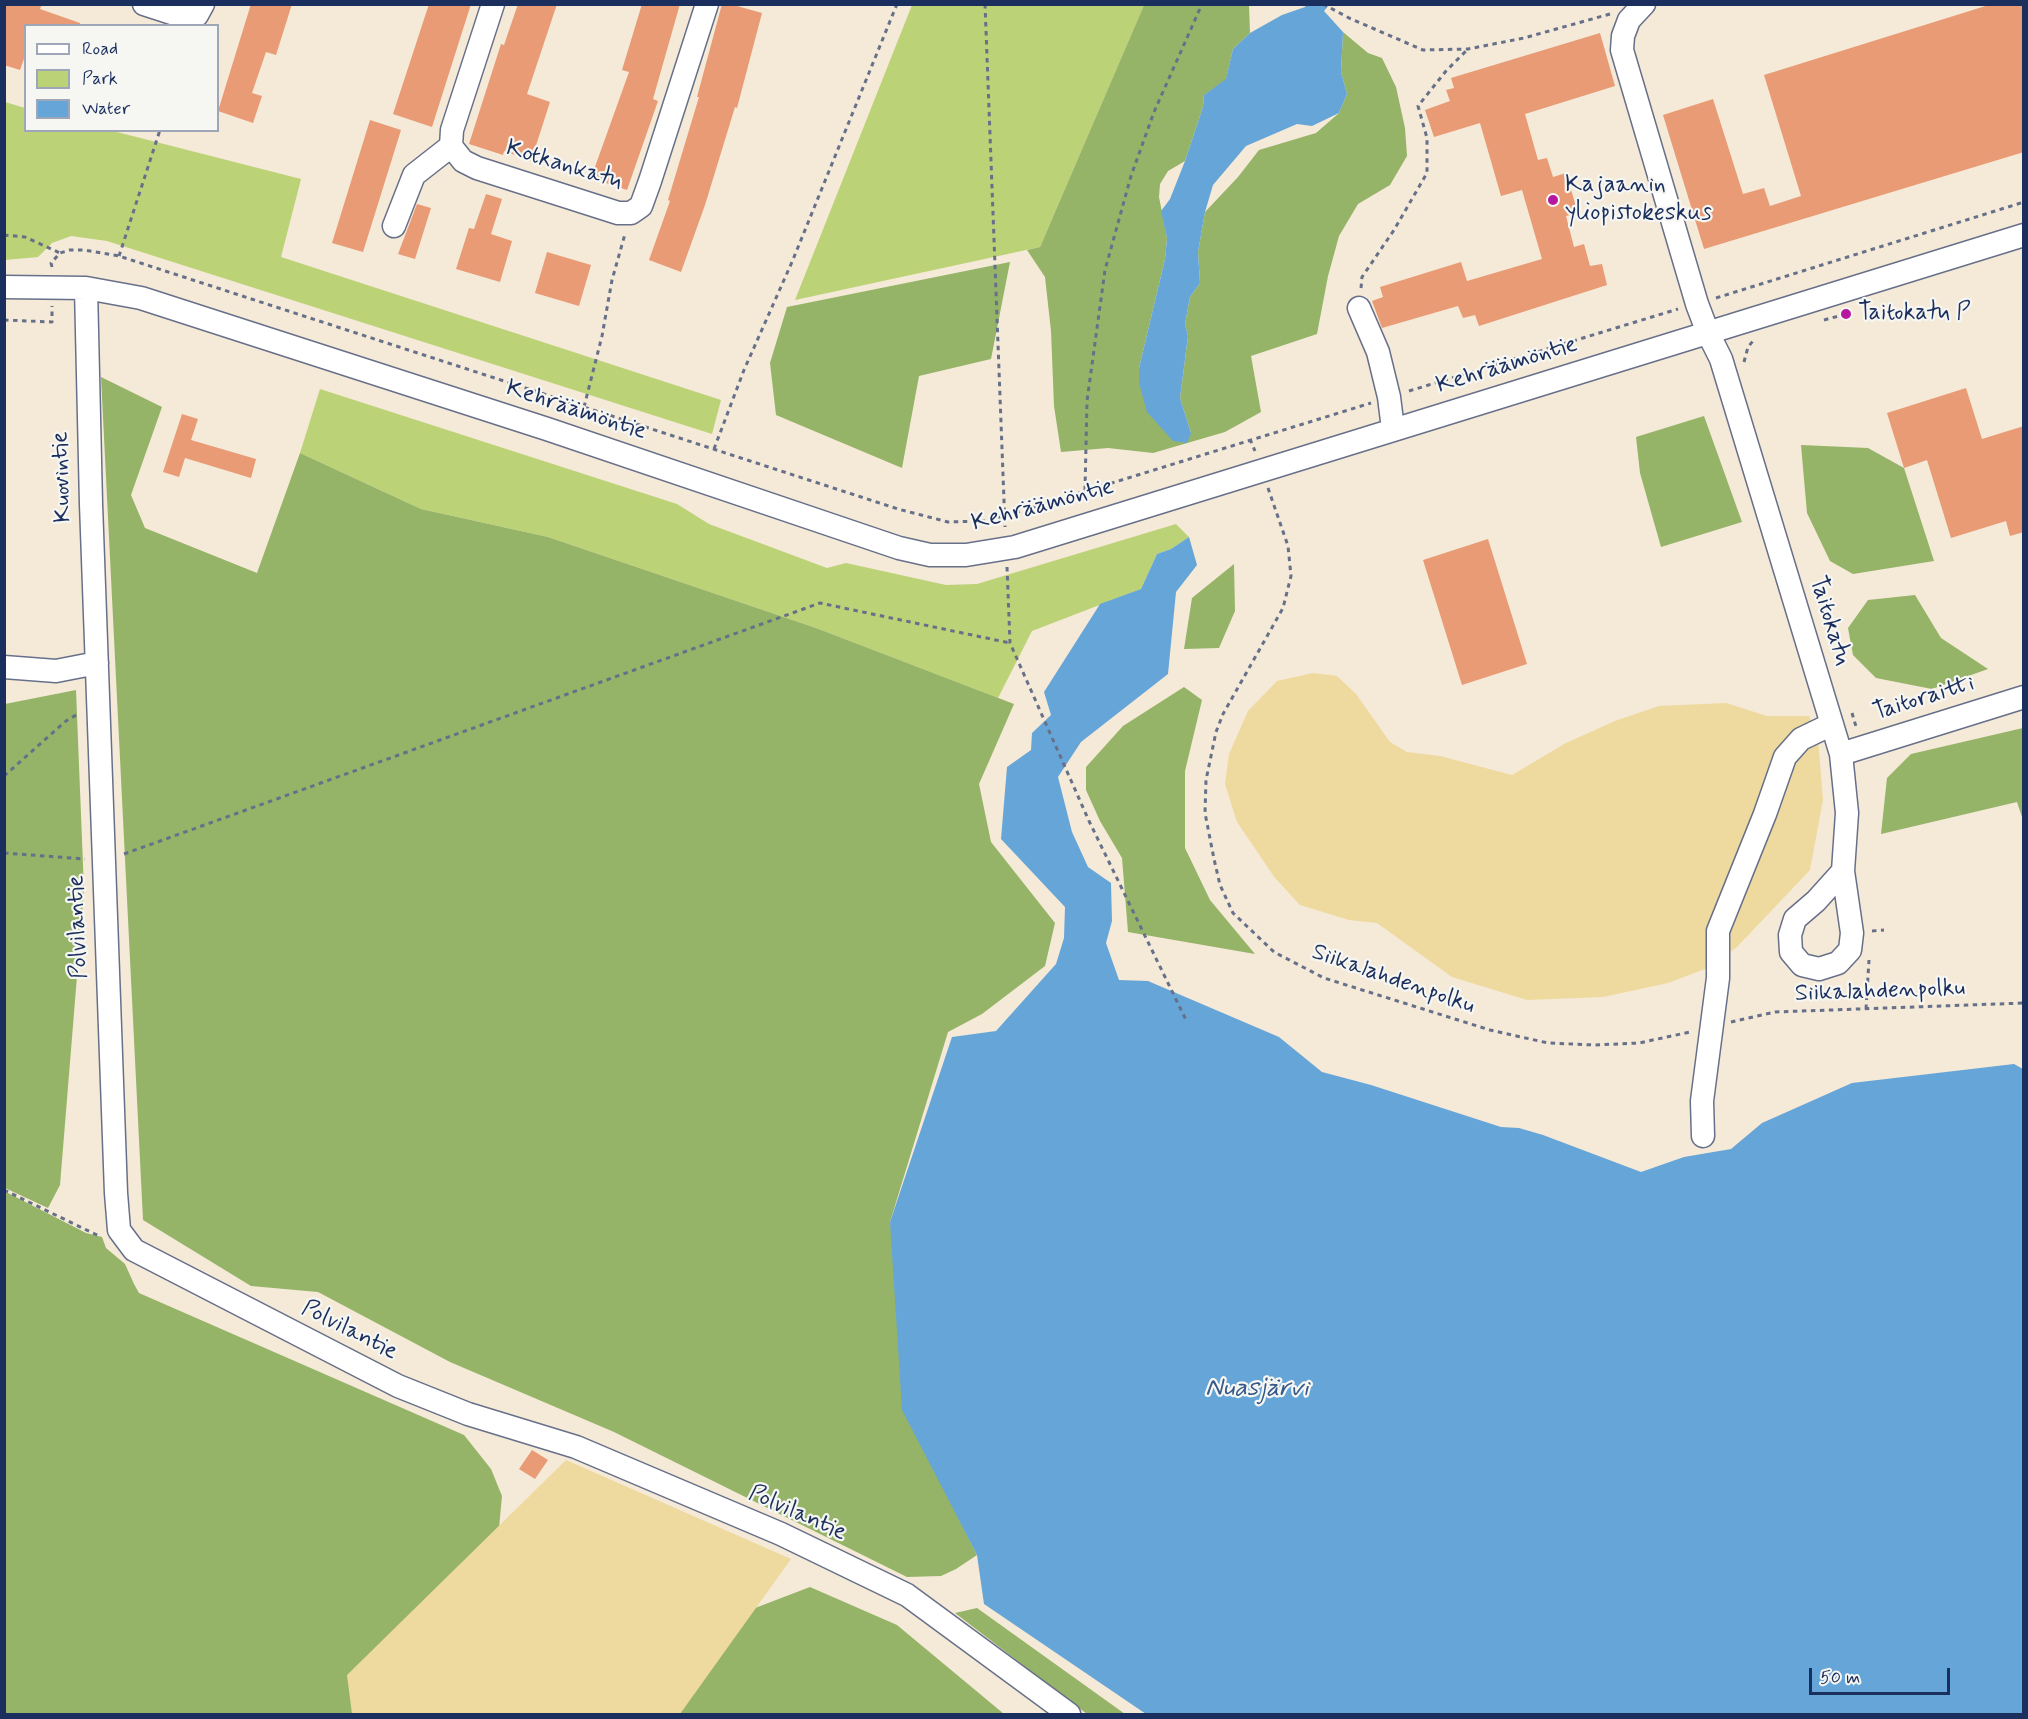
<!DOCTYPE html>
<html>
<head>
<meta charset="utf-8">
<style>
  body { margin:0 }
  #map { position:relative; width:2028px; height:1719px; overflow:hidden; background:#f5e9d8; font-family:Mynerve,sans-serif }
  canvas { display:block }
  .frame { position:absolute; inset:0; border:6px solid #1b2f5e; pointer-events:none }
  .legend { position:absolute; left:24px; top:24px; width:195px; height:108px; box-sizing:border-box; background:#f6f6f2; border:2px solid #9ea6b7; margin:0; padding:8px 10px; list-style:none; font-size:18px; color:#1b2f5e }
  .legend li { display:flex; align-items:center; gap:12px; height:30px }
  .legend b { width:30px; border:2px solid #9ea6b7 }
  .scale { position:absolute; left:1809px; top:1668px; width:141px; height:27px; box-sizing:border-box; border:3px solid #1b2f5e; border-top:0; padding-left:8px; font-size:18px; line-height:21px; white-space:nowrap; color:#1b2f5e; -webkit-text-stroke:4px #f6f6f2; paint-order:stroke }
</style>
</head>
<body>
<div id="map">
<canvas width="2028" height="1719"></canvas>
<div class="frame"></div>
<ul class="legend">
<li><b style="height:8px;background:#fff"></b>Road</li>
<li><b style="height:16px;background:#bcd276"></b>Park</li>
<li><b style="height:16px;background:#66a5d8"></b>Water</li>
</ul>
<div class="scale">50 m</div>
</div>
<script>
const c = document.querySelector('canvas').getContext('2d');
c.lineJoin = 'round';
function fillPath(path, color) { c.fillStyle = color; c.fill(path, 'evenodd'); }
const shape = rows => new Path2D(rows.map(r => 'M' + r).join(''));
function trace(path, color, width, dash) { c.strokeStyle = color; c.lineWidth = width; c.lineCap = dash ? 'butt' : 'round'; c.setLineDash(dash || []); c.stroke(path); }
function write(font, color, halo, rows, align = 'center') {
  c.font = font + ' Mynerve,sans-serif'; c.lineWidth = 4.5; c.setLineDash([]); c.textBaseline = 'middle'; c.strokeStyle = halo; c.fillStyle = color; for (const [text, x, y, turn = 0] of rows) {
    c.save(); c.translate(x, y); c.rotate((+turn || 0) * Math.PI / 180); c.textAlign = isNaN(turn) ? turn : align; if (halo) c.strokeText(text, 0, 0); c.fillText(text, 0, 0); c.restore();
  }
}
const green = shape([
  [912,5,1144,5,1040,247,795,300],
  [5,102,25,108,26,130,113,131,301,179,281,257,721,400,712,434,107,241,71,236,52,243,38,257,5,260],
  [320,389,677,504,709,524,827,568,846,563,946,585,977,584,1176,524,1189,537,1171,549,1157,554,1141,589,1032,631,998,698,816,628,548,537,421,509,300,453]
]);
const forest = shape([
  [1144,5,1249,5,1250,33,1233,49,1226,80,1204,95,1203,107,1185,161,1168,171,1160,184,1159,197,1167,238,1165,259,1139,368,1139,383,1191,433,1180,398,1188,336,1185,324,1190,297,1200,283,1198,252,1205,212,1238,177,1259,150,1316,133,1339,113,1347,94,1341,72,1343,32,1368,53,1382,58,1396,87,1405,128,1407,156,1390,185,1358,204,1339,236,1328,276,1317,334,1251,356,1261,412,1225,432,1153,453,1108,448,1061,452,1054,406,1051,331,1045,277,1027,250,1040,247],
  [1010,262,991,359,919,376,902,468,776,415,770,363,787,307],
  [101,377,162,407,131,495,145,528,257,573,300,453,421,509,548,537,816,628,1014,704,979,784,991,842,1055,923,1045,966,982,1014,948,1032,890,1222,944,1489,977,1555,956,1569,941,1576,907,1577,614,1432,450,1362,318,1292,251,1286,143,1220],
  [1704,416,1742,522,1661,547,1640,473,1636,437],
  [1801,445,1868,448,1904,468,1934,561,1853,574,1830,561,1807,513],
  [1234,564,1235,611,1219,648,1184,649,1192,598],
  [1915,595,1941,638,1988,669,1932,689,1876,678,1853,655,1848,628,1868,600],
  [1184,687,1202,700,1185,771,1185,848,1210,900,1255,954,1128,932,1122,858,1100,821,1086,790,1086,767,1123,726],
  [76,690,84,890,60,1185,48,1208,5,1188,5,704],
  [2023,728,2023,820,2017,802,1881,834,1887,778,1911,754],
  [4,1191,86,1233,102,1237,106,1248,125,1264,134,1284,139,1293,464,1435,491,1469,502,1496,499,1528,352,1714,5,1714],
  [810,1587,897,1625,1004,1714,652,1714,742,1613],
  [977,1608,1125,1714,1087,1714,955,1613]
]);
const sand = shape([
  [1313,673,1337,676,1356,694,1390,742,1407,752,1440,756,1512,775,1566,743,1615,721,1659,706,1726,703,1767,716,1809,716,1818,737,1823,800,1810,870,1737,947,1705,969,1668,983,1603,997,1527,1000,1452,977,1377,923,1349,920,1300,905,1275,878,1237,822,1225,784,1229,754,1248,711,1277,681],
  [566,1460,791,1559,680,1714,352,1714,347,1675]
]);
const water = shape([
  [1306,5,1329,5,1324,11,1343,32,1341,72,1347,94,1339,113,1312,126,1297,124,1246,146,1213,185,1205,212,1198,252,1200,283,1190,297,1185,324,1188,336,1180,398,1191,433,1187,443,1173,441,1147,412,1139,383,1139,368,1165,259,1167,238,1161,211,1170,199,1185,161,1203,107,1204,95,1226,79,1233,49,1250,33,1282,15,1305,7],
  [1189,537,1197,565,1176,592,1168,674,1081,742,1058,777,1072,832,1088,867,1111,883,1112,921,1106,943,1119,980,1148,981,1279,1037,1322,1072,1371,1085,1501,1127,1519,1128,1543,1135,1641,1172,1684,1157,1731,1149,1762,1123,1852,1083,2014,1064,2023,1069,2023,1714,1146,1714,984,1604,977,1555,902,1410,890,1222,952,1037,996,1031,1056,964,1064,938,1065,907,1001,839,1007,767,1031,750,1032,733,1051,715,1044,692,1100,604,1141,589,1157,554,1171,549]
]);
const building = shape([
  [4,4,42,4,40,9,80,23,80,26,26,26,26,53,20,70,4,65],
  [251,4,292,4,276,55,266,52,252,93,262,96,253,123,218,111],
  [429,4,471,4,432,127,393,114],
  [518,4,557,4,527,94,550,102,531,161,504,151,503,155,469,144,501,44,504,45],
  [642,4,680,4,653,99,658,101,627,190,591,178,629,72,622,70],
  [722,4,730,4,762,13,737,108,735,107,705,205,681,272,649,260,670,201,668,200,699,97,697,97],
  [1992,4,2024,4,2024,152,1704,249,1663,115,1713,99,1743,194,1764,188,1770,206,1801,196,1764,75],
  [1600,33,1615,86,1525,114,1538,160,1547,158,1553,177,1566,173,1578,213,1566,216,1574,247,1584,244,1590,266,1602,264,1607,285,1479,326,1475,315,1463,318,1458,306,1382,328,1372,301,1383,297,1380,287,1461,262,1467,281,1542,259,1522,190,1501,196,1480,123,1434,137,1425,110,1450,101,1446,90,1454,88,1451,78],
  [370,120,401,130,363,252,332,243],
  [486,194,502,199,491,234,512,241,500,282,456,269,469,228,474,229],
  [417,204,431,208,415,259,398,254],
  [547,252,591,265,579,306,535,293],
  [1966,388,1982,439,2024,426,2024,532,2010,536,2006,521,1951,538,1927,460,1904,468,1887,413],
  [182,414,198,419,191,440,256,459,251,478,185,458,179,477,163,472],
  [1488,539,1527,664,1462,685,1423,560],
  [532,1450,548,1460,535,1479,519,1469]
]);
const path = shape([
  [985,4,1005,527],
  [1323,4,1349,18,1423,50,1468,49,1524,38,1610,14],
  [4,235,25,237,60,253],
  [119,256,160,130],
  [52,267,51,263,60,253,70,250,84,250,119,256,898,509,948,522,985,521,1005,516,1371,403],
  [1361,288,1362,277,1394,230,1427,173,1427,138,1418,106,1446,71,1468,49],
  [1716,298,2024,202],
  [4,320,52,322,52,306],
  [1824,320,1846,314],
  [1744,362,1748,347,1753,341],
  [1409,391,1678,309],
  [584,407,602,336,612,280,625,234],
  [1250,439,1255,451],
  [714,449,744,370,792,262,897,4],
  [1268,488,1288,546,1291,576,1283,608,1223,714,1216,732,1206,780,1205,813,1214,859,1220,885,1233,913,1274,952,1324,978,1490,1030,1548,1043,1595,1045,1639,1043,1690,1032],
  [1085,490,1087,401,1105,270,1131,176,1154,112,1202,4],
  [1007,567,1010,643,1089,821,1186,1020],
  [1852,713,1857,730],
  [4,776,66,721,78,714],
  [4,853,85,859],
  [124,854,820,603,1010,643],
  [1872,931,1884,930],
  [1866,1009,1869,960],
  [1731,1022,1775,1012,2024,1003],
  [4,1190,101,1237]
]);
const minor = shape([
  [144,4,181,16,197,15,203,4],
  [493,4,452,130,451,146,463,161,477,168,618,213,631,213,641,206,650,181,707,4],
  [1644,4,1629,20,1623,36,1622,50,1697,304,1708,333,1721,359,1841,754,1847,813,1843,871,1852,933,1850,950,1838,963,1819,969,1802,965,1791,952,1790,935,1795,919,1816,901,1843,871],
  [394,226,414,175,451,146],
  [4,287,86,288,141,298,547,429,899,548,930,555,966,555,1015,547,2024,235],
  [86,288,91,504,116,1193,119,1230,134,1250,398,1386,468,1414,576,1447,781,1534,907,1595,1069,1714],
  [1359,308,1378,352,1389,397,1393,429],
  [4,667,56,671,97,663],
  [1841,754,2024,697],
  [1703,1136,1702,1101,1718,978,1718,931,1765,814,1785,757,1801,739,1832,724]
]);
const markers = [
  [1553,200,6,"#b5179e"],
  [1846,314,6,"#b5179e"]
];
const streetNames = [
  ["Kotkankatu",564,166,17],
  ["Kehräämöntie",1507,366,-17],
  ["Kehräämöntie",576,411,18],
  ["Kuovintie",63,477,-92],
  ["Kehräämöntie",1043,506,-15],
  ["Taitokatu",1829,621,73],
  ["Taitoraitti",1924,699,-17],
  ["Polvilantie",79,927,-92],
  ["Siikalahdenpolku",1393,980,19],
  ["Siikalahdenpolku",1880,992,-2],
  ["Polvilantie",349,1331,27],
  ["Polvilantie",797,1514,24]
];
const poiNames = [
  ["Kajaanin",1565,186],
  ["yliopistokeskus",1565,214],
  ["Taitokatu P",1858,314]
];
const waterNames = [
  ["Nuasjärvi",1257,1390]
];
fillPath(green, '#bcd276');
fillPath(forest, '#95b467');
fillPath(sand, '#eeda9e');
fillPath(water, '#66a5d8');
fillPath(building, '#e89b75');
trace(minor, '#677089', 25);
trace(path, '#677089', 3, [4.5, 4.5]);
trace(minor, '#fff', 22);
for (const [x, y, r, color] of markers) { const dot = new Path2D(); dot.arc(x, y, r, 0, 2 * Math.PI); c.fillStyle = color; c.fill(dot); trace(dot, '#f6f6f2', 2); }
write('24px', '#1b2f5e', '#f6f6f2', streetNames);
write('24px', '#1b2f5e', '#f6f6f2', poiNames, 'left');
write('italic 26px', '#355889', '#f6f6f2', waterNames);
</script>
</body>
</html>
